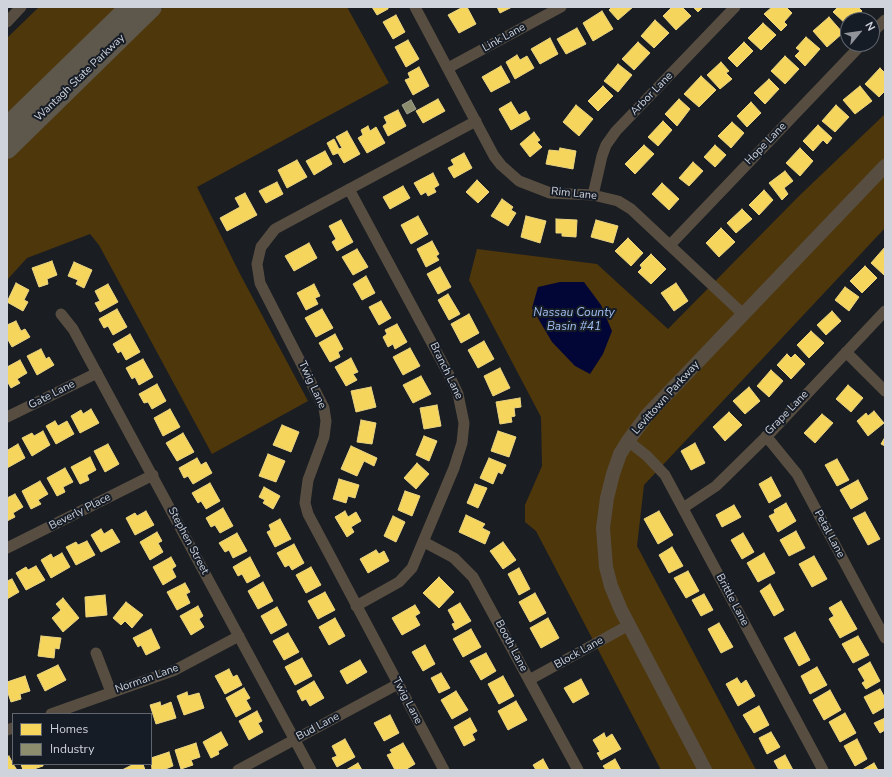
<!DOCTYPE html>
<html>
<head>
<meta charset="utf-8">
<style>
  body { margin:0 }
  #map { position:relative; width:892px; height:777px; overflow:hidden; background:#1a1d22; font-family:"Nunito Sans",sans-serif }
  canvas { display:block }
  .frame { position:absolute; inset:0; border:8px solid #cfd3db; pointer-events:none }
  .legend { position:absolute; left:12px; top:713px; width:140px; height:52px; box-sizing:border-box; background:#161c26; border:1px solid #60656e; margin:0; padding:5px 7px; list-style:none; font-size:12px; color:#cfd3db }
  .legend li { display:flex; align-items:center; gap:8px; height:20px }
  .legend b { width:20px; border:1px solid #60656e }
  .north { position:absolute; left:840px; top:12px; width:40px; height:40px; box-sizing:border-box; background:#161c26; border:1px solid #60656e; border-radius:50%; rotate:61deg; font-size:11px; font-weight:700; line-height:16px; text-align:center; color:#cfd3db }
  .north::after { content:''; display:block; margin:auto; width:14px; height:18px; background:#90939a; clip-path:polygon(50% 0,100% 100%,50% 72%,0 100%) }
</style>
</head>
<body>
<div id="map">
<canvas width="892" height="777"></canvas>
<div class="frame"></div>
<ul class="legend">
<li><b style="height:11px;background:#f6d55c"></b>Homes</li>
<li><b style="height:11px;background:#8c8c6e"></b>Industry</li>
</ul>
<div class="north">N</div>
</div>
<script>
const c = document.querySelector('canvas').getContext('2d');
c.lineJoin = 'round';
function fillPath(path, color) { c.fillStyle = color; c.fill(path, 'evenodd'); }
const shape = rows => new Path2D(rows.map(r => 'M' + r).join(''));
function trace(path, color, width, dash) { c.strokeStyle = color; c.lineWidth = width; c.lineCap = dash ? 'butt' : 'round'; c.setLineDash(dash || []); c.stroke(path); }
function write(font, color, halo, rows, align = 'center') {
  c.font = font + ' "Nunito Sans",sans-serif'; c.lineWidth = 4; c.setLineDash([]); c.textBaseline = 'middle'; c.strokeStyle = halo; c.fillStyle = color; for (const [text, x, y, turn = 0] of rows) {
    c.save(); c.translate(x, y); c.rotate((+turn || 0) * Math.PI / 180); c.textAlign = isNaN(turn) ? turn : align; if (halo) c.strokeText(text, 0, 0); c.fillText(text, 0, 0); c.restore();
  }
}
const green = shape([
  [39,7,120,7,7,117,7,38],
  [164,7,347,7,389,83,197,187,240,274,308,401,212,454,99,245,90,234,27,258,7,280,7,158,55,114],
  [885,114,885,228,644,485,637,546,756,770,661,770,536,531,525,522,525,505,542,466,541,417,469,280,477,249,597,264,668,329,799,196]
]);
const water = shape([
  [560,282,584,282,601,305,612,331,603,354,590,374,575,366,552,342,532,308,538,287]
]);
const homes = shape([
  [372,7,388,7,388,9,377,15,372,7],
  [463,7,467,7,476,24,459,33,448,15,463,7],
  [497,7,512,7,500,13,497,7],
  [612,7,633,7,618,20,609,10,612,7],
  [672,7,682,7,691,16,676,30,663,16,672,7],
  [693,7,703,7,698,12,693,7],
  [772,7,786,7,792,13,784,22,787,25,781,31,764,14,772,7],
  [838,7,858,7,862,11,854,20,848,20,848,26,833,12,838,7],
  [602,11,613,29,593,41,583,23,602,11],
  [396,15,405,32,393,39,383,22,396,15],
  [829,17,843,33,827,47,813,31,829,17],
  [655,20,669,33,654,48,641,36,655,20],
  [763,23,776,35,761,50,748,38,763,23],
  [577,28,586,44,566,54,557,39,577,28],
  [806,37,820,49,805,66,795,56,800,51,796,48,806,37],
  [550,38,558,54,540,64,531,49,550,38],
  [408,40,419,59,406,67,395,47,408,40],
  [638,42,650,53,634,70,622,59,638,42],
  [744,42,753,51,737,67,728,58,744,42],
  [517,55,520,60,527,56,534,68,515,79,506,62,517,55],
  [785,56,799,69,785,84,771,71,785,56],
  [721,62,729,71,726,73,732,79,720,89,707,75,721,62],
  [618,64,632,75,618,92,604,81,618,64],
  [501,66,510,82,491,92,482,77,501,66],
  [419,67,429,86,413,95,405,80,410,78,408,73,419,67],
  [880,68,885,73,885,91,879,97,865,84,880,68],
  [701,76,716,90,699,107,684,94,701,76],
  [769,79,779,89,765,104,754,93,769,79],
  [603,86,613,96,598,111,588,101,603,86],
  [860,86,872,101,855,114,843,100,860,86],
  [438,99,445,111,423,123,416,111,438,99],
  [679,99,690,109,677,126,665,114,679,99],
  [511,102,519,115,526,111,530,119,511,130,499,109,511,102],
  [751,102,761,113,747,127,737,116,751,102],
  [576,105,593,119,579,136,563,122,576,105],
  [836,105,849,117,835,132,822,121,836,105],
  [398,110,406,126,388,136,383,126,387,123,384,117,398,110],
  [663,121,672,130,658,146,648,137,663,121],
  [732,122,744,133,731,148,718,136,732,122],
  [818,125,832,138,827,144,823,140,813,151,803,141,818,125],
  [368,126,370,131,376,127,385,143,367,153,358,138,363,135,361,130,368,126],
  [347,131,360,154,344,163,338,153,333,155,327,143,334,139,339,149,342,148,336,137,347,131],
  [534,132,540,140,537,142,542,147,530,157,520,144,534,132],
  [644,145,654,154,635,174,625,164,644,145],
  [715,145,726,155,715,167,704,157,715,145],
  [560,148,576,151,573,169,546,164,549,150,559,151,560,148],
  [800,148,813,161,800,176,786,163,800,148],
  [325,151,332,164,314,175,306,161,325,151],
  [464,153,472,168,454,178,448,168,454,165,451,160,464,153],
  [297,160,307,177,287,188,278,170,297,160],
  [693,162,703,171,689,186,679,178,693,162],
  [785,171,793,181,784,188,788,194,782,200,769,183,785,171],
  [433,173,439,185,434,188,436,192,428,196,426,192,421,195,414,183,433,173],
  [477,180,489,192,478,203,466,192,477,180],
  [277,182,283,194,266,203,259,191,277,182],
  [662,183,679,199,669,210,652,194,662,183],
  [403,186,410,198,390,209,383,197,403,186],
  [764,190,773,200,759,215,749,205,764,190],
  [245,193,257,215,227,231,220,218,240,207,235,198,245,193],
  [502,199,513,207,511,210,516,213,508,226,491,216,502,199],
  [742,209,752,219,736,233,727,223,742,209],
  [418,216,428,234,411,244,401,225,418,216],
  [526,216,546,221,540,243,521,237,526,216],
  [556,219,577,220,576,237,562,236,562,233,556,233,556,219],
  [341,220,353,242,337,251,332,242,336,239,329,226,341,220],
  [596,220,618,226,613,243,591,237,596,220],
  [721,228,735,242,719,257,706,243,721,228],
  [628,238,643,253,631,266,615,251,628,238],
  [432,241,439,254,436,256,439,260,426,267,417,249,432,241],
  [309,243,317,258,294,271,285,256,309,243],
  [885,247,885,274,884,275,871,263,885,247],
  [357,249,368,267,353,275,342,257,357,249],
  [651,254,666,269,651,284,638,272,642,268,640,265,651,254],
  [52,261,57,275,47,279,48,284,39,287,32,268,52,261],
  [74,262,92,270,84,288,76,284,78,280,68,276,74,262],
  [865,266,877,278,862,293,850,281,865,266],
  [440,267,451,287,438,294,427,274,440,267],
  [366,276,375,293,362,300,353,284,366,276],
  [16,283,29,290,24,300,28,302,23,311,7,302,16,283],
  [676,283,688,301,674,311,661,293,676,283],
  [108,284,118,302,100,312,95,303,100,301,95,291,108,284],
  [314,284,320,296,315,298,318,304,306,310,297,293,314,284],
  [845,287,859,297,849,311,835,300,845,287],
  [448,294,460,314,449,320,438,300,448,294],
  [381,301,391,318,379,325,369,307,381,301],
  [117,309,127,327,113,335,108,326,104,328,99,319,117,309],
  [322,309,333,328,316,337,305,318,322,309],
  [832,311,841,321,826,335,817,325,832,311],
  [469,314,479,333,461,343,451,324,469,314],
  [16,321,21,331,25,329,30,337,12,347,7,338,7,325,16,321],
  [397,324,407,342,395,349,393,344,388,347,383,337,387,334,385,330,397,324],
  [811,331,824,343,809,358,797,345,811,331],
  [130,334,140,352,126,360,121,351,118,353,113,344,130,334],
  [335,334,343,349,338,352,340,357,330,362,319,343,335,334],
  [484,341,494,359,478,368,468,350,484,341],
  [410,348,420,366,403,375,393,357,410,348],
  [41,349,46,359,49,357,54,365,37,375,27,356,41,349],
  [787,354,791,358,795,354,805,364,791,379,777,365,787,354],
  [351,358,358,372,353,374,357,380,346,386,335,367,351,358],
  [143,359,153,377,139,385,135,377,132,379,126,368,143,359],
  [20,360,27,373,17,379,20,383,11,388,7,381,7,367,20,360],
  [500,368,510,388,493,396,484,376,500,368],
  [771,370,783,381,769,397,757,386,771,370],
  [421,376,431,394,413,403,403,385,421,376],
  [157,384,166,401,152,409,148,402,144,403,139,394,157,384],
  [848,385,863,398,851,412,836,399,848,385],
  [371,387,376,407,356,412,351,391,371,387],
  [749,387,760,401,745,414,733,401,749,387],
  [520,398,521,407,514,408,515,416,511,417,512,422,500,424,496,402,520,398],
  [437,405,441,426,424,429,420,408,437,405],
  [91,409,99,423,80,433,71,416,81,410,83,414,91,409],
  [170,409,180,427,163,436,154,418,170,409],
  [874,411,884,423,868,436,857,421,866,413,868,416,874,411],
  [729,412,742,425,725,441,713,427,729,412],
  [822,414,833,423,815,443,804,433,822,414],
  [361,420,376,423,372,444,357,442,361,420],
  [55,421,58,426,67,421,74,434,56,444,46,426,55,421],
  [282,425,299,432,291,452,273,445,282,425],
  [43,431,50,445,32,456,22,438,32,433,34,436,43,431],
  [498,431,516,437,509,457,491,451,498,431],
  [183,433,194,452,177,461,166,443,183,433],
  [424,436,437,441,429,461,416,455,424,436],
  [885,437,885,446,881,444,885,437],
  [695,443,705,463,691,470,681,451,695,443],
  [18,444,25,458,7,468,7,447,8,450,18,444],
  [108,444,119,464,105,472,94,451,108,444],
  [351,446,377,458,374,466,364,461,357,476,341,469,351,446],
  [268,454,285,461,276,482,259,476,268,454],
  [90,457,96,470,87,475,89,480,80,484,71,467,90,457],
  [197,458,201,465,206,462,212,473,193,484,188,476,184,478,179,468,197,458],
  [489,458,506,465,502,474,498,472,493,484,480,478,489,458],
  [837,459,849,480,837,486,825,465,837,459],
  [417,463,429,474,416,489,404,478,417,463],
  [65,468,73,482,63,487,65,492,57,496,47,478,65,468],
  [771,477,781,496,769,503,759,484,771,477],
  [339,479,359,485,355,498,348,496,346,503,333,499,339,479],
  [858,480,868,499,851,509,840,490,858,480],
  [40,481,48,494,38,500,41,504,31,509,22,491,40,481],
  [210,483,220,501,206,509,201,501,198,503,192,493,210,483],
  [475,484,487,488,478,508,467,503,475,484],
  [264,487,280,496,273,509,263,503,265,500,259,497,264,487],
  [405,491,420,496,412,516,398,510,405,491],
  [15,494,23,507,13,513,15,517,7,521,7,498,15,494],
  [786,503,796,521,778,532,769,516,775,513,774,510,786,503],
  [734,505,741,517,722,527,716,515,734,505],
  [223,508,233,526,220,533,215,525,211,527,206,518,223,508],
  [146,511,154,525,135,535,126,518,135,513,137,516,146,511],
  [345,511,348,517,356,512,361,521,351,527,354,532,347,537,335,517,345,511],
  [659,511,673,535,658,544,644,519,659,511],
  [865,512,880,539,868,545,853,518,865,512],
  [466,515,485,524,482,528,490,532,485,544,459,532,466,515],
  [393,516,405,522,396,542,384,536,393,516],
  [280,519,291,539,275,547,267,532,271,530,269,525,280,519],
  [101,529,104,534,112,529,120,542,101,552,91,535,101,529],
  [796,531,805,548,789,556,780,540,796,531],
  [157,532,162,541,158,543,163,552,150,560,140,542,157,532],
  [237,533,247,551,233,558,229,550,225,552,219,543,237,533],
  [743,533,754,552,742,559,731,540,743,533],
  [87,541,95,555,76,565,66,547,76,542,78,545,87,541],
  [503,542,516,560,503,569,490,551,503,542],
  [294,544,304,563,292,570,289,565,285,567,277,553,294,544],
  [672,547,683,566,669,573,659,555,672,547],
  [376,550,379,554,384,551,389,561,368,573,360,559,376,550],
  [62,553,70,567,51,578,41,560,51,554,53,558,62,553],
  [764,553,775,573,758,582,747,563,764,553],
  [814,556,827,579,812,587,799,564,814,556],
  [171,557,176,566,172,569,176,577,163,585,153,567,171,557],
  [250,557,260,576,247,583,242,574,238,576,233,567,250,557],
  [36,566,45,580,26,590,16,573,26,567,28,570,36,566],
  [311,567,321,585,306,593,296,575,311,567],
  [519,568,530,589,519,595,508,574,519,568],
  [688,571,699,591,686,598,674,578,688,571],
  [439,577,454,592,439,608,423,593,439,577],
  [12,579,19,592,7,599,7,581,12,579],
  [263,582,273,601,258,609,248,591,263,582],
  [185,583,190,592,186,594,190,603,177,610,167,592,185,583],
  [770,584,784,610,774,616,760,591,770,584],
  [325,592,335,610,318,619,308,601,325,592],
  [535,593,546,613,530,622,519,602,535,593],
  [704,594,713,610,701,616,692,600,704,594],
  [105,595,107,615,86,617,85,597,105,595],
  [63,598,79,618,63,632,52,618,61,610,56,604,63,598],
  [841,601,857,629,840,638,829,619,834,616,829,608,841,601],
  [126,602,143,615,132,628,125,621,121,625,113,618,126,602],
  [460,603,471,621,455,630,452,624,455,623,448,610,460,603],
  [415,605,420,613,415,616,420,625,402,635,392,618,415,605],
  [198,606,203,616,199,619,204,627,191,635,180,616,198,606],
  [277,607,287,625,271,634,261,616,277,607],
  [335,618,345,636,329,645,319,627,335,618],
  [548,618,559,638,541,648,530,628,548,618],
  [719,623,733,647,721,653,708,629,719,623],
  [151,629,160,648,146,655,141,645,138,647,133,638,151,629],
  [471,629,481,647,463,657,453,639,471,629],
  [795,632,810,660,799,666,784,638,795,632],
  [288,633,299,652,284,660,273,641,288,633],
  [41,636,61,638,59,649,55,648,54,658,38,656,41,636],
  [858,636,869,655,853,663,842,644,858,636],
  [425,645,435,664,423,671,412,652,425,645],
  [486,653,496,671,481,680,470,661,486,653],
  [302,658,312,676,295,685,285,667,302,658],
  [360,660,367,672,347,684,340,671,360,660],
  [870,662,880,681,866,689,862,683,865,681,858,669,870,662],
  [58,665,66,680,45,691,37,675,58,665],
  [817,667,827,685,810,694,801,676,817,667],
  [229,669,233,677,237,675,242,685,225,694,215,676,229,669],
  [441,673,450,688,439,693,431,678,441,673],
  [25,676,30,691,20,694,21,699,11,702,7,690,7,682,25,676],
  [503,676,514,696,499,704,488,684,503,676],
  [737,678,741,684,746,680,755,696,738,706,726,684,737,678],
  [581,679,589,694,573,703,564,688,581,679],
  [314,681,324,698,310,706,306,699,302,701,297,691,314,681],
  [244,688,250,698,246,700,251,709,236,717,226,698,244,688],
  [880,689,885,698,885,707,873,714,864,697,880,689],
  [830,690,841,710,824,720,813,700,830,690],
  [456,691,468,710,452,719,441,700,456,691],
  [187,692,188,696,199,693,204,708,184,715,177,696,187,692],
  [516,701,527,720,508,730,498,711,516,701],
  [160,702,161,706,171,702,176,718,156,724,150,705,160,702],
  [759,706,769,725,754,733,743,715,759,706],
  [257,711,262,721,258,723,263,732,249,740,239,721,257,711],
  [845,713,856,733,840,742,829,722,845,713],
  [390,715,399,733,384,741,374,723,390,715],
  [470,718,477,731,472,734,475,740,464,746,454,727,470,718],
  [885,718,885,730,880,733,874,723,885,718],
  [221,732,228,745,218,751,219,754,211,758,203,742,221,732],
  [771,732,780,747,767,754,759,738,771,732],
  [604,733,606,738,612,734,621,749,601,760,597,753,600,752,593,740,604,733],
  [345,739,355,757,337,767,332,758,337,756,332,746,345,739],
  [857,739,867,759,855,766,844,746,857,739],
  [196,743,200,757,191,760,193,765,181,769,175,750,196,743],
  [403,743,415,764,405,770,395,770,387,755,392,753,390,750,403,743],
  [169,752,173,766,163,770,152,770,151,758,169,752],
  [785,755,793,770,779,770,774,761,785,755],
  [9,756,13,764,17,770,7,770,7,757,9,756],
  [543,759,549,770,536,770,533,765,543,759],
  [615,759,621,770,606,770,603,766,615,759],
  [358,763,362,770,346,770,358,763],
  [874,763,878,770,862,770,874,763],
  [21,764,43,764,43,766,31,770,23,770,21,764],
  [134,764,143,764,145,770,122,770,134,764]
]);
const industry = shape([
  [411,100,416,109,407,114,402,105,411,100]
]);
const minor = shape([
  [415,7,494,156,501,165,519,181,550,193,593,195,618,201,631,209,743,314],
  [7,22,21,7],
  [872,33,885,20],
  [448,68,561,7],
  [349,189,449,375,458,394,464,423,462,443,454,468,412,568,399,582,356,606],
  [593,195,602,156,606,145,616,131,735,7],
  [670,245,862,44],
  [61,314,73,329,311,770],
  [846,352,885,391],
  [7,417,97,373],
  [766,436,797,474,885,638],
  [628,441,647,456,665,475,823,770],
  [683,508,716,486,772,431,885,311],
  [424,542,454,558,473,577,578,770],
  [7,548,153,475],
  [96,653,111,692],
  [529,680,629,625],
  [51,714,175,670,239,636],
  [7,730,13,728],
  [238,770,398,684],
  [444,770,308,514,305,503,308,480,324,437,326,421,324,408,260,283,257,264,261,247,275,229,476,121]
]);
const tertiary = shape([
  [705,770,621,610,611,586,606,567,603,528,607,498,613,474,620,454,628,441,648,414,885,166]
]);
const motorway = shape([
  [7,127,130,7],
  [7,149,152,7]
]);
const streetNames = [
  ["Link Lane",504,38,-29],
  ["Wantagh State Parkway",80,78,-44],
  ["Arbor Lane",652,94,-46],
  ["Hope Lane",766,144,-46],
  ["Rim Lane",574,194,6],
  ["Branch Lane",446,371,64],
  ["Twig Lane",312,385,65],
  ["Gate Lane",52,395,-27],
  ["Levittown Parkway",666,398,-48],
  ["Grape Lane",787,413,-46],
  ["Beverly Place",80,512,-27],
  ["Petal Lane",829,534,62],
  ["Stephen Street",188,541,62],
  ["Brittle Lane",732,600,62],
  ["Booth Lane",511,646,62],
  ["Block Lane",579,653,-29],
  ["Norman Lane",147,679,-20],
  ["Twig Lane",407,701,62],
  ["Bud Lane",318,727,-28]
];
const waterNames = [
  ["Nassau County",574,313],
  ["Basin #41",574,327]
];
fillPath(green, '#4f370c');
fillPath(water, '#020636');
fillPath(homes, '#f6d55c');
trace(homes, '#ead482', 1);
fillPath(industry, '#8c8c6e');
trace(industry, '#a0a18f', 1);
trace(minor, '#574e41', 11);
trace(tertiary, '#574e41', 14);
trace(motorway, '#5e574b', 20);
write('11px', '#cfd3db', '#161c26', streetNames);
write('italic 12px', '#a1bff2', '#161c26', waterNames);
</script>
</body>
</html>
